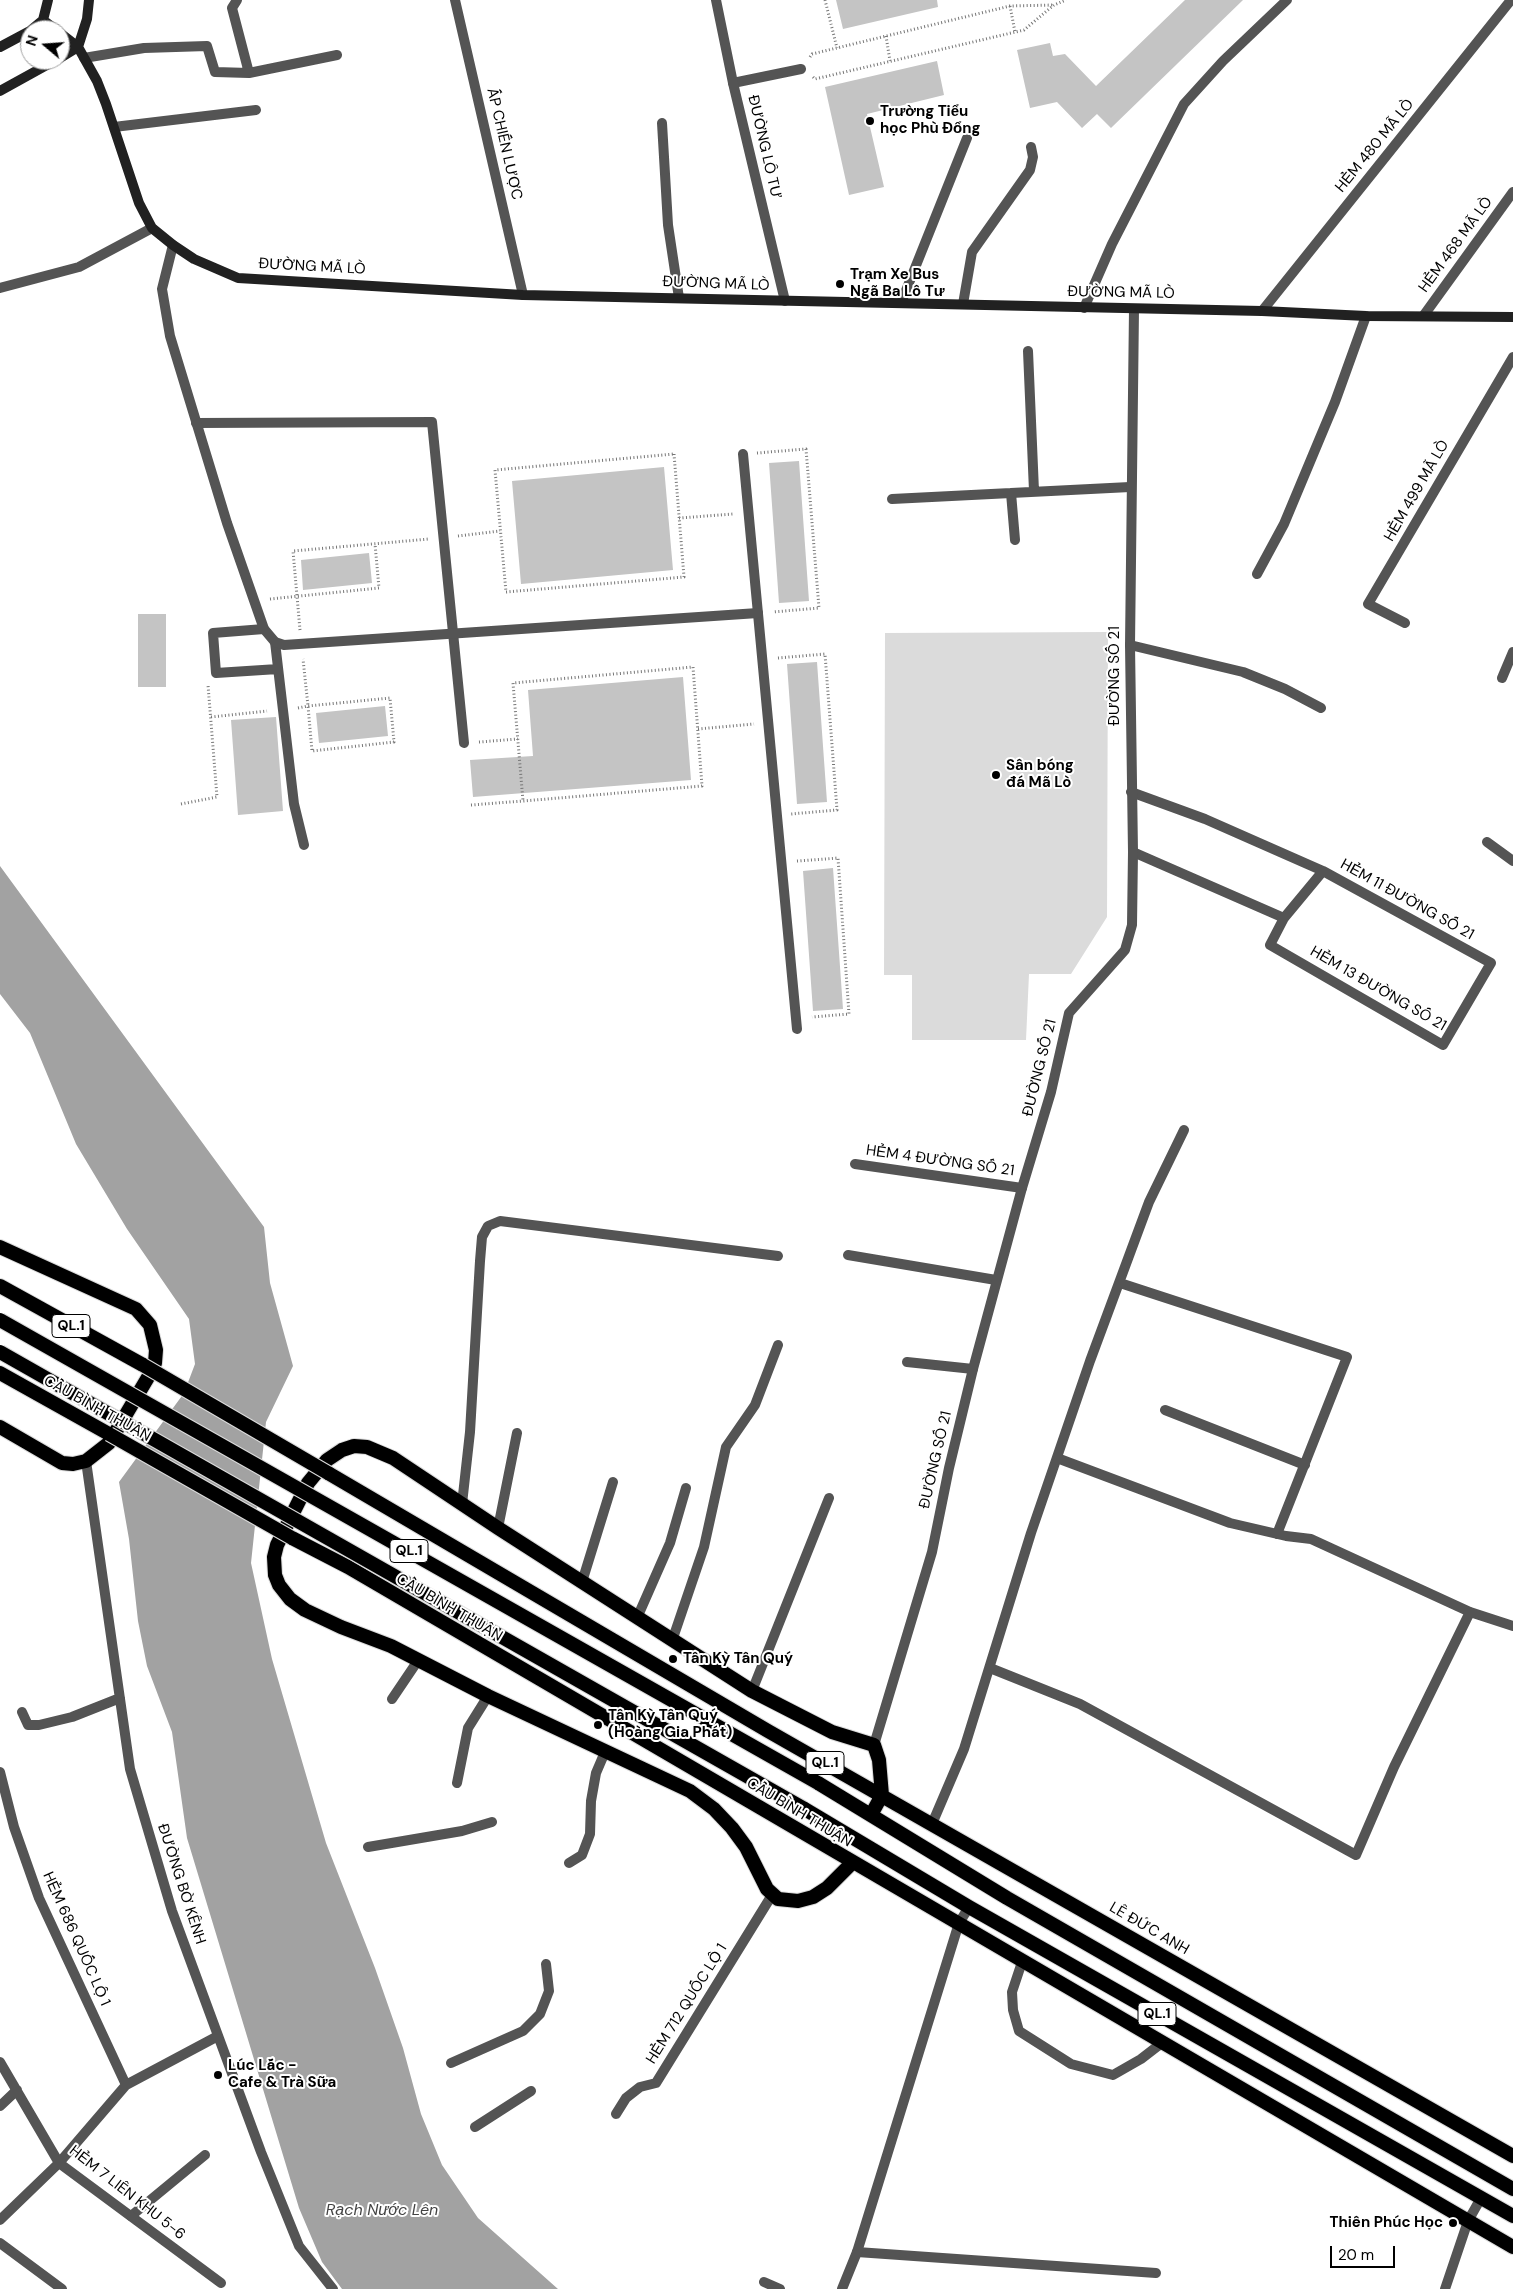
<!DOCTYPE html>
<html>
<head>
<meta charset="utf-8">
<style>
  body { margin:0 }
  #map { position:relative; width:1513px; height:2289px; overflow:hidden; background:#fff; font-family:"DM Sans",sans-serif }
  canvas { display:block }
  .north { position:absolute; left:20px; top:20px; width:50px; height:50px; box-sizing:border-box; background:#fff; border:1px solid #999; border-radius:50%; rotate:288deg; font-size:14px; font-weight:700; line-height:20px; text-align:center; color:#000 }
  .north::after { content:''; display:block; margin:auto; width:18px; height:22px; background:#000; clip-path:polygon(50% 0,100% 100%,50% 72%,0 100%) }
  .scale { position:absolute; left:1330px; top:2246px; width:65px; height:22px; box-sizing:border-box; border:2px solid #000; border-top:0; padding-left:6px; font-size:15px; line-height:18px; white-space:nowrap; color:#000; -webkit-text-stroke:4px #fff; paint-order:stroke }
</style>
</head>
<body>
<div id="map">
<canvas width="1513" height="2289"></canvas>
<div class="north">N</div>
<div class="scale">20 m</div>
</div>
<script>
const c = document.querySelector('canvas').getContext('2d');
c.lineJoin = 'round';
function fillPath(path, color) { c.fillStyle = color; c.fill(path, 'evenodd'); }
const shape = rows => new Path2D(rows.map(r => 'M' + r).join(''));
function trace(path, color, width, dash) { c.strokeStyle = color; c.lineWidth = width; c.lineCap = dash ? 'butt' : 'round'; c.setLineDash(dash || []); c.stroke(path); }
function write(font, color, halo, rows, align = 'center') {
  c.font = font + ' "DM Sans",sans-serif'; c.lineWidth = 4; c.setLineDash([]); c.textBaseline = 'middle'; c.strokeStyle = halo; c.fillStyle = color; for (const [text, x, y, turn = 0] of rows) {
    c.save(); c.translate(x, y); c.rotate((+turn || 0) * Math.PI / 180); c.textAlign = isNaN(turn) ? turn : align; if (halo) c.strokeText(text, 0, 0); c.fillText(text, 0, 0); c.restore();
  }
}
const green = shape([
  [1108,632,1107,917,1071,974,1029,974,1026,1040,912,1040,912,975,884,975,885,633]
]);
const water = shape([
  [0,866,264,1227,270,1283,293,1366,266,1422,251,1563,272,1659,326,1843,375,1968,403,2048,421,2114,442,2165,478,2218,558,2289,342,2289,322,2262,299,2208,187,1838,172,1732,147,1666,138,1621,129,1539,119,1482,184,1393,195,1364,189,1319,127,1229,76,1144,30,1033,0,994]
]);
const building = shape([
  [836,0,937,0,938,7,843,29],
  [1185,0,1243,0,1111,128,1097,114,1082,128,1057,102,1030,108,1017,50,1050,43,1053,56,1065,54,1096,86],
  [937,61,944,95,867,114,884,187,849,195,825,87],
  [799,461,809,601,779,603,769,463],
  [664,467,673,570,521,584,512,481],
  [369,553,372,583,303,590,301,560],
  [138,614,166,614,166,687,138,687],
  [817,662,827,802,797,804,787,664],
  [683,677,691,780,473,797,470,760,533,756,528,690],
  [385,706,388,736,319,743,316,713],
  [276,717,283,811,238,815,231,720],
  [833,868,843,1009,813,1011,803,871]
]);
const path = shape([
  [825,0,837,48],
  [1010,6,1015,32],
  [886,36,890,61],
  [810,57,812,54,1010,6,1054,5],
  [813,77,815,79,1024,30,1054,5,1066,0],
  [757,453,806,449,819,608,773,612],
  [674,454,684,577,506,592,495,470,674,454],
  [679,518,733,514],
  [458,536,500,531],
  [270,599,379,588,375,544],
  [300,630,293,551,429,539],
  [778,658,825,654,837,810,791,814],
  [298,708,308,706,390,698,394,742,312,751,308,706,303,659],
  [211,717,267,711],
  [698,729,754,724],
  [479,742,518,739],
  [181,804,217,797,208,685],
  [471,805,523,801,702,786,693,667,513,683,523,801],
  [797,861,838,858,849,1014,812,1017]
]);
const service = shape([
  [237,0,232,8,249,73],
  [84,58,144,48,207,46,215,72,249,73,337,55],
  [733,83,801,69],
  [662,123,668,225,679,298],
  [114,127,256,110],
  [0,288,79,267,152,228],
  [901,303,967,138],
  [963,304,972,252,1030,170,1033,157,1031,147],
  [1084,308,1112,244,1184,104,1223,61,1287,0],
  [1262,311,1511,0],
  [1424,315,1513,192],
  [1028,351,1034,491],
  [196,423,432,422,464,743],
  [743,454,797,1029],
  [1011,493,1015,540],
  [892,499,1130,487],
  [1257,574,1284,524,1335,402,1366,316],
  [1405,623,1368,604,1513,357],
  [264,629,213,633,216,673,278,669],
  [275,642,294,804,304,845],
  [1130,645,1243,672,1285,689,1321,708],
  [1502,678,1513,652],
  [1131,792,1205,819,1323,871,1491,963,1443,1045,1270,945,1284,918,1323,871],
  [1487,842,1513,861],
  [1133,852,1284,918],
  [855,1164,1022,1188],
  [848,1255,996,1280],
  [1120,1283,1347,1357,1277,1534],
  [907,1362,973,1369],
  [1165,1410,1305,1465],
  [1057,1458,1230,1523,1286,1536,1311,1539,1470,1612,1513,1626],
  [462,1504,470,1432,480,1261,482,1237,488,1226,500,1221,778,1256],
  [498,1528,517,1433],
  [582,1582,613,1482],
  [637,1618,670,1543,686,1488],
  [672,1641,704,1547,726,1447,755,1405,778,1345],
  [990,1668,1080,1704,1356,1855,1394,1767,1470,1612],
  [752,1691,829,1498],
  [392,1699,419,1659],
  [932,1824,964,1749,1031,1533,1090,1361,1149,1202,1184,1130],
  [368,1847,462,1831,492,1822],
  [569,1863,582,1855,590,1834,591,1801,596,1773,605,1752],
  [1022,1962,1012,1992,1013,2010,1019,2031,1071,2064,1113,2075,1141,2059,1163,2042],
  [451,2063,523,2031,540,2014,549,1991,546,1964],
  [616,2114,626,2098,640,2087,656,2083,772,1895],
  [475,2127,531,2091],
  [131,2216,205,2155],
  [857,2252,1156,2273],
  [764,2282,780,2289]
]);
const minor = shape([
  [455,0,523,295],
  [716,0,733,83,785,301],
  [173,245,162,289,170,336,227,523,264,629,275,642,284,645,758,613],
  [86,1461,130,1769,172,1911,261,2152,299,2246,333,2289],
  [22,1712,28,1725,39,1725,72,1717,120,1698],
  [874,1745,932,1552,949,1468,973,1369,1022,1188,1051,1092,1069,1013,1125,950,1132,925,1133,852,1130,645,1134,309],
  [0,1772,14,1827,39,1898,126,2085],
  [457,1783,468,1728,488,1696],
  [0,2062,59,2163,221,2283],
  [0,2106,17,2090],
  [0,2220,59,2163,126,2085,218,2036],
  [0,2243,62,2289],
  [842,2289,857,2252,959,1923,969,1907],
  [1445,2289,1468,2221,1481,2198]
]);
const secondary = shape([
  [43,20,56,30],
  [31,30,43,20,48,0],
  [60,33,78,47,97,81,106,104,139,203,152,228,173,245,194,259,238,278,523,295,1262,311,1366,316,1513,317],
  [0,47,30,31],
  [60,58,78,47,87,19,89,0],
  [0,91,56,60]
]);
const trunk = shape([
  [0,1247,136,1309,150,1325,156,1350,155,1363,150,1374,109,1443,86,1461,73,1464,62,1463,0,1427],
  [0,1286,143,1365],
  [0,1373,109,1434],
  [328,1473,768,1731,1513,2156],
  [292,1538,348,1567,1513,2247],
  [818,1783,1007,1898,1513,2189],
  [803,1808,969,1907,1513,2216],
  [852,1863,827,1888,813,1897,798,1901,778,1899,767,1889,746,1847,732,1828,714,1809,690,1791,488,1696,391,1646,341,1627,305,1610,290,1599,279,1585,275,1575,274,1557,277,1545,308,1483,327,1460,342,1450,354,1446,367,1447,393,1458,498,1528,752,1691,832,1732,874,1745,879,1760,882,1795,871,1815]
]);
const trunkBridge = shape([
  [0,1320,818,1783],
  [0,1352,803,1808],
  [143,1365,328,1473],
  [109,1434,292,1538]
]);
const markers = [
  [870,121,5,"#000"],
  [840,284,5,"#000"],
  [996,775,5,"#000"],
  [673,1659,5,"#000"],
  [598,1725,5,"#000"],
  [218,2075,5,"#000"],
  [1453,2223,5,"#000"]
];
const shields = [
  [71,1326,38],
  [409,1551,38],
  [825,1763,38],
  [1157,2014,38]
];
const shieldNames = [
  ["QL.1",71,1326],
  ["QL.1",409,1551],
  ["QL.1",825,1763],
  ["QL.1",1157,2014]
];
const poiNames = [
  ["Trường Tiểu",880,112],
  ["học Phù Đổng",880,129],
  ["Trạm Xe Bus",850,275],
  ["Ngã Ba Lô Tư",850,292],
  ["Sân bóng",1006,766],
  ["đá Mã Lò",1006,783],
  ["Tân Kỳ Tân Quý",683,1659],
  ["Tân Kỳ Tân Quý",608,1716],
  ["(Hoàng Gia Phát)",608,1733],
  ["Lúc Lắc -",228,2066],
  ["Cafe & Trà Sữa",228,2083],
  ["Thiên Phúc Học",1443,2223,"right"]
];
const streetNames = [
  ["ẤP CHIẾN LƯỢC",504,144,77],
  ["HẺM 480 MÃ LÒ",1375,146,-51],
  ["ĐƯỜNG LÔ TƯ",764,147,77],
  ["HẺM 468 MÃ LÒ",1456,245,-54],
  ["ĐƯỜNG MÃ LÒ",312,267,3],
  ["ĐƯỜNG MÃ LÒ",716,284,2],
  ["ĐƯỜNG MÃ LÒ",1121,293,1],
  ["HẺM 499 MÃ LÒ",1417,491,-60],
  ["ĐƯỜNG SỐ 21",1115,676,-90],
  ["HẺM 11 ĐƯỜNG SỐ 21",1407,900,29],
  ["HẺM 13 ĐƯỜNG SỐ 21",1378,989,30],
  ["ĐƯỜNG SỐ 21",1040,1068,-76],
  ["HẺM 4 ĐƯỜNG SỐ 21",940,1161,8],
  ["CẦU BÌNH THUẬN",97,1409,29],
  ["ĐƯỜNG SỐ 21",936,1460,-77],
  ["CẦU BÌNH THUẬN",449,1608,30],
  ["CẦU BÌNH THUẬN",799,1813,31],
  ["ĐƯỜNG BỜ KÊNH",181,1884,72],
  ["LÊ ĐỨC ANH",1149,1929,30],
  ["HẺM 686 QUỐC LỘ 1",76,1939,66],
  ["HẺM 712 QUỐC LỘ 1",687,2004,-58],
  ["HẺM 7 LIÊN KHU 5-6",127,2193,38]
];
const waterNames = [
  ["Rạch Nước Lên",382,2211]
];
fillPath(green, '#dbdbdb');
fillPath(water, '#a2a2a2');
fillPath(building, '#c4c4c4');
trace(trunk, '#dbdbdb', 16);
trace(path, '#767676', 3, [1, 2.5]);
trace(service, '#545454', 10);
trace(minor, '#545454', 10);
trace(secondary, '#212121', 10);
trace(trunk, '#000', 14);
trace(trunkBridge, '#dbdbdb', 16, []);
trace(trunkBridge, '#000', 14);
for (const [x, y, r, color] of markers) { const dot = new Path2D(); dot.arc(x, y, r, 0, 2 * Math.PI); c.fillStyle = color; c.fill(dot); trace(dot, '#fff', 2); }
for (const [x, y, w] of shields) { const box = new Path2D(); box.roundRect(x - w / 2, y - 11.5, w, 23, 4); c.fillStyle = '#fff'; c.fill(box); trace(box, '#000', 1); }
write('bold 14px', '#000', null, shieldNames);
write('bold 15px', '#000', '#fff', poiNames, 'left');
write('15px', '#000', '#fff', streetNames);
write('italic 16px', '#434343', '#fff', waterNames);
</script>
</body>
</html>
